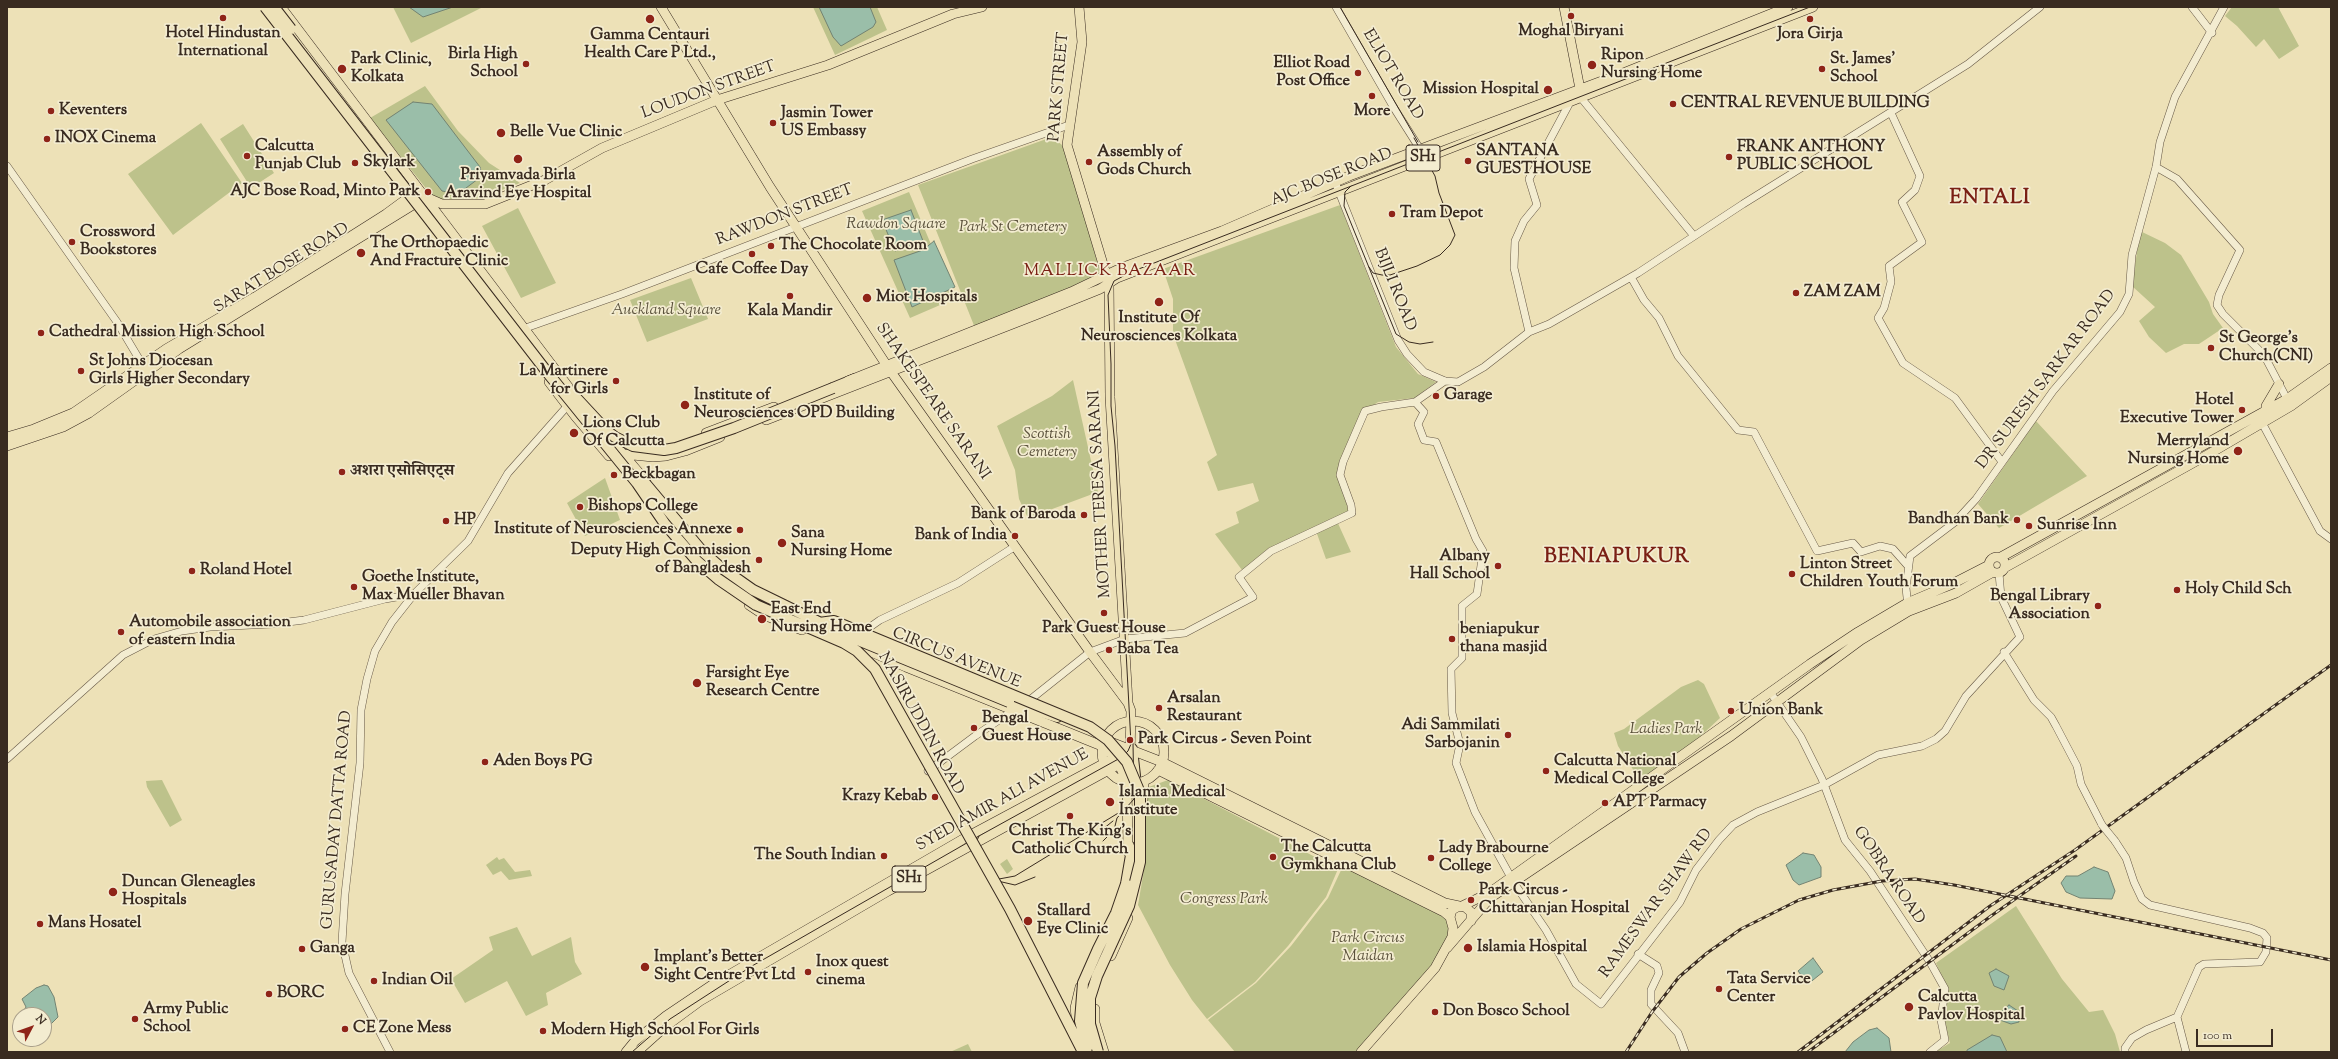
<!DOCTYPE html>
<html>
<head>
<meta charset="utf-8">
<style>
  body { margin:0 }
  #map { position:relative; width:2338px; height:1059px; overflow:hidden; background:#ede1b7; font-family:"Sorts Mill Goudy",serif }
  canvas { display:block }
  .frame { position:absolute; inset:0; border:8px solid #392b20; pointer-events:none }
  .north { position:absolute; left:12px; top:1007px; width:40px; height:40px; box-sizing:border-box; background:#f3ecd0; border:1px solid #a99f8a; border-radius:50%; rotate:49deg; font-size:11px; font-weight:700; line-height:16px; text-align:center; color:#392b20 }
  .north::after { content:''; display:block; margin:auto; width:14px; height:18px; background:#8f2418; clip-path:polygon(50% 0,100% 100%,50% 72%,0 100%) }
  .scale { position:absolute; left:2196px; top:1029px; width:77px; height:18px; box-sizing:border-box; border:2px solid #392b20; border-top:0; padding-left:5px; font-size:12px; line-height:14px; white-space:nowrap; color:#392b20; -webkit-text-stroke:3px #f3ecd0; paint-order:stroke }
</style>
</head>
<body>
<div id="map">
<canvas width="2338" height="1059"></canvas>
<div class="frame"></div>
<div class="north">N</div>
<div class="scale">100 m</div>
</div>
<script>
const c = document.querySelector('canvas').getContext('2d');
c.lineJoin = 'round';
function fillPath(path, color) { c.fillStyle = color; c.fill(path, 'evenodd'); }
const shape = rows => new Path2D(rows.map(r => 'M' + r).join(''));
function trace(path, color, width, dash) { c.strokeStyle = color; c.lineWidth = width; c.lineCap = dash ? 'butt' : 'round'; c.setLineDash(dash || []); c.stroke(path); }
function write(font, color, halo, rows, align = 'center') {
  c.font = font + ' "Sorts Mill Goudy","Noto Serif Devanagari",serif'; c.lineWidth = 3.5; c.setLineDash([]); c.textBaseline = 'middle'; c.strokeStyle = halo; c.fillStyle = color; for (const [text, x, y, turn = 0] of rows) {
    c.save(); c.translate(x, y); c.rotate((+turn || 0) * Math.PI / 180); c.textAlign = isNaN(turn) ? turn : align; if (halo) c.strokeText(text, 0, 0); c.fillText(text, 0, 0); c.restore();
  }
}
const green = shape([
  [393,7,483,7,411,43],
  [813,7,877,7,887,30,835,55],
  [2232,7,2278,7,2299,46,2279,59,2264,39,2256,47,2237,26,2225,16],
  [425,86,458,131,489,163,520,183,481,198,436,201,370,118],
  [201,123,242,183,173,235,128,174],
  [243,124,274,173,251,188,220,139],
  [1052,137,1062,145,1078,192,1103,284,977,333,918,185],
  [909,192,954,299,910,318,862,211],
  [1340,205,1396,347,1418,374,1436,382,1415,398,1378,402,1367,410,1340,476,1350,512,1336,519,1351,552,1326,559,1316,531,1269,548,1242,570,1215,534,1239,523,1236,512,1259,501,1253,483,1218,491,1207,462,1217,455,1173,334,1173,299,1163,269],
  [518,208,556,283,521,298,482,226],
  [2140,231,2165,243,2181,255,2209,302,2213,314,2223,328,2199,344,2184,344,2166,353,2149,337,2139,321,2155,307,2132,286],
  [691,278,708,319,647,342,630,300],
  [1073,380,1098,492,1028,518,1019,499,1015,470,997,426,1052,396],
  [2036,421,2087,476,1999,528,1978,504],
  [605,478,620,520,585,536,567,503],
  [1698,680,1704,684,1720,718,1691,745,1659,770,1642,777,1641,782,1618,746,1614,733,1624,729,1681,687],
  [162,780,182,820,170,827,147,787,146,781],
  [1168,780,1338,869,1326,897,1288,946,1255,982,1207,1019,1192,1000,1170,965,1138,905,1146,858,1146,788],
  [497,857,499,860,504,858,515,872,530,870,532,876,509,880,501,871,493,875,486,865],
  [1007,859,1013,869,1007,874,1000,864],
  [1343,866,1456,920,1432,969,1360,1052,1235,1052,1208,1020,1256,983,1291,946,1328,898],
  [2016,906,2062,979,2089,1012,2103,1010,2115,1034,2120,1052,1935,1052,1950,1043,1944,1020,1948,992,1936,963],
  [517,927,532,956,571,937,575,962,582,974,546,993,548,1005,526,1016,507,981,465,1003,451,979,493,950,489,937],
  [968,1044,972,1052,950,1052]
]);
const water = shape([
  [409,7,453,7,423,17,409,7],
  [819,7,870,7,876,22,873,27,841,46,833,37,819,7],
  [413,102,432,104,480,167,482,176,458,194,442,191,386,120,413,102],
  [911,210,923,241,895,251,882,220,911,210],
  [934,241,955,287,912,307,894,260,923,250,934,241],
  [1803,853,1814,855,1821,867,1821,877,1799,885,1793,880,1786,865,1803,853],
  [2094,867,2108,872,2115,891,2112,899,2080,898,2066,892,2061,883,2066,876,2078,876,2094,867],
  [1813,958,1823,972,1808,984,1798,971,1813,958],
  [1996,969,2009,976,2004,990,1994,986,1989,973,1996,969],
  [44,985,48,986,54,997,58,1017,44,1031,44,1015,24,1015,23,1012,26,1007,22,999,36,988,44,985],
  [2009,1005,2018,1011,2019,1022,2011,1024,2000,1020,2003,1010,2009,1005],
  [1877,1028,1889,1038,1891,1052,1845,1052,1853,1042,1869,1030,1877,1028],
  [1992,1035,2000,1037,2007,1052,1967,1052,1967,1050,1992,1035]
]);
const minor = shape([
  [1336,7,1394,108,1425,157],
  [2192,7,2212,33],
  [1582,99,1694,236],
  [1891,113,1920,176,1915,190,1902,202,1922,242,1889,266,1891,282,1884,308,1878,318,1903,363,1955,398,2002,462],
  [7,166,117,322,145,369],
  [2156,167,2177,179,2240,250,2219,295,2217,305,2223,314,2264,355,2287,399],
  [1335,182,1398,340,1407,354,1424,372,1445,381,1458,382,1484,367,1529,332,1549,324,1638,273,1743,204,1968,64,2040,7],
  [1631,277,1644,300,1659,318,1678,356,1738,430,1754,432,1817,551,1853,543,1861,552,1880,546,1893,549,1908,566],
  [520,330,622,294,972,159,1069,125],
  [1529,332,1514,268,1515,241,1524,221,1537,205,1529,179,1569,104],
  [1415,402,1424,412,1418,424,1424,440,1436,442,1476,539,1483,551,1477,594,1462,606,1462,658,1451,669,1452,713,1460,744,1456,763,1475,812,1514,883,1546,930,1576,984,1601,1004,1680,902,1696,870,1719,840,1733,825,1757,812,1824,785,1878,755,1922,746,1936,739,1945,731,1966,696,2020,637,2001,597,1999,573],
  [2260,419,2320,531,2331,539],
  [1908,607,1906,588,1910,556,1955,522,1976,499,2053,391,2120,312,2129,294,2132,255,2156,167,2160,142,2175,97,2224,7],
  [860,634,880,620,958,583,1014,547],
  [2004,652,2034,700,2051,717,2056,726,2077,766,2081,784,2102,825],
  [1770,692,1801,737,1822,779,1845,840,1870,871,1930,962,1945,989,1941,1020,1945,1040,1930,1052],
  [1026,703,1090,652,1125,639,1185,633,1253,597,1239,577,1271,551,1352,513,1351,505,1340,475,1343,462,1365,411,1381,407,1415,402,1445,381],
  [7,759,123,655,154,639,182,631,210,627,272,624,304,620,385,599,414,594],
  [928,771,975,736,1014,710],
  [2115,841,2126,858,2134,882,2142,899,2150,905,2250,928,2263,933,2267,938,2266,952,2260,962,2204,964,2199,967,2177,1017,2186,1052],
  [1638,954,1657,966,1659,973,1651,990,1651,1004,1678,1033,1685,1052],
  [390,1052,349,973,342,942,345,894,360,763,361,710,367,679,375,651,392,622,414,594,468,541,508,473,570,403],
  [2125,1052,2125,1048,2132,1038,2146,1030,2177,1017]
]);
const major = shape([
  [281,7,573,393],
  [661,7,770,187,889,369,1090,652,1128,703],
  [1564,7,1581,94],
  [426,197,442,204,485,204,545,180,602,148,717,100,828,65,953,14,982,7],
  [848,381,1071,292,1121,268,1222,231,1349,176,1626,72,1788,7],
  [549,382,575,416,609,456],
  [2266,411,2266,406,2279,384],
  [766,420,1038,314,1100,289,1117,278,1813,7],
  [605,433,646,481],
  [706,433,774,407],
  [7,437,34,429,73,413,166,349,255,297,386,214,416,192],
  [7,446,63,427,89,413,179,349,421,200],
  [623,454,653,457,666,456,685,451,720,437],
  '1989 565a8 8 0 1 1 16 0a8 8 0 1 1-16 0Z',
  [2001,557,2287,399,2331,368],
  [708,565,736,586,776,609],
  [2006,567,2209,454,2291,406,2331,377],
  [749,605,764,615,802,630],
  [848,642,906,667,1102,746,1116,758,1127,782,1128,852],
  '1102 752a31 31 0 1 1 62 0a31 31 0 1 1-62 0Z',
  [1108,741,1162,762,1445,903,1459,906],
  [1158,770,1444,912,1450,917],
  [1143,801,1144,782],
  [1462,906,1489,893,1810,664,1858,632,1907,603,1952,584,1989,565],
  [1447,948,1490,898,1731,736,1861,640,1909,611,1956,593,1993,572],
  [1111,956,1128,918],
  [1095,1009,1095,1023,1104,1052],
  [1077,1024,1075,1008,1080,987],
  [626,1052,635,1041,666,1016,715,983,965,838,1120,755],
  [637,1052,666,1026,700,1001,888,891,1123,762,1130,754,1131,711,1128,703,1110,397,1109,284,1067,145,1082,42,1079,7],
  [1361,1052,1435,968,1452,937,1453,928,1450,917,1452,910,1459,906,1465,907,1471,912,1471,921]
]);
const highway = shape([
  [833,388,855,379],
  [1009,702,1057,717],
  [1132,749,1135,776],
  [1126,884,1131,855,1129,846]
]);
const tram = shape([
  [1340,7,1418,142],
  [1351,186,1345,192,1344,206,1396,334,1409,342,1420,344,1433,342],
  [1369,267,1373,273,1382,275,1390,275,1417,266,1440,255,1450,245,1455,235,1439,193,1435,176,1414,138],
  [1098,833,1113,821],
  [979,836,973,849,989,875,986,875,992,877,989,879,1015,885,1035,877],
  [1103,841,1114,830,1117,818,1134,799,1133,743],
  [999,879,1015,876,1120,812],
  [632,1052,670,1019,752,966,979,836,1122,757,1128,751,1131,744,1115,446,1111,406,1111,364,1108,295,1114,281,1131,272,1810,7]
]);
const rail = shape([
  [1626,1052,1652,1012,1679,977,1707,953,1741,929,1799,900,1833,890,1882,881,1915,879,1954,885,2331,960],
  [1798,1052,1990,906,2075,850,2331,665],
  [1808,1052,1991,916,2076,856]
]);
const minorBridge = shape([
  [2102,825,2115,841]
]);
const highwayBridge = shape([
  [265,7,547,372,637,483,665,524,697,561,718,579,756,605,844,643,857,651,875,669,1010,909,1083,1052],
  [274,7,291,29],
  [568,389,607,431,615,437,633,446,664,450,676,448,734,428,833,388],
  [640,477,702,551,719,566,753,590,841,633,1009,702],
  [819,623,834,621,1090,727,1108,740,1127,762,1140,793,1140,862,1129,906,1097,976,1090,998,1090,1024,1098,1052],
  [1087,1048,1080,1021,1083,983,1098,949,1116,913,1126,884]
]);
const markers = [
  [1571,16,4,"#8f2418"],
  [223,18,4,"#8f2418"],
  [650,19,5,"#8f2418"],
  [1810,19,4,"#8f2418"],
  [526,64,4,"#8f2418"],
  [1592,65,5,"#8f2418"],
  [342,69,5,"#8f2418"],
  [1822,69,4,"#8f2418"],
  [1358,73,4,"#8f2418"],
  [1548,90,5,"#8f2418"],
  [1372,96,4,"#8f2418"],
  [1673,104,4,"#8f2418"],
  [51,111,4,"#8f2418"],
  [773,123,4,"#8f2418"],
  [501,133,5,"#8f2418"],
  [47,139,4,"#8f2418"],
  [247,156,4,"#8f2418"],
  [1729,157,4,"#8f2418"],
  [518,159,5,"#8f2418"],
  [1468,161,4,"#8f2418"],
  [1089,162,4,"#8f2418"],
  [355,163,4,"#8f2418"],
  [428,192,4,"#8f2418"],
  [1392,214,4,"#8f2418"],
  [72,242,4,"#8f2418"],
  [771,246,4,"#8f2418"],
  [361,253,5,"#8f2418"],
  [752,254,4,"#8f2418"],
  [1796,293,4,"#8f2418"],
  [790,296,4,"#8f2418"],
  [867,298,5,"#8f2418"],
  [1159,302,5,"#8f2418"],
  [41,333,4,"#8f2418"],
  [2211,348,4,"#8f2418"],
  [81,371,4,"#8f2418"],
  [616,381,4,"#8f2418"],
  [1436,396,4,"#8f2418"],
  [685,405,5,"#8f2418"],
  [2242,410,4,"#8f2418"],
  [574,433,5,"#8f2418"],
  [2238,451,5,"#8f2418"],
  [342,472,4,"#8f2418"],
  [614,475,4,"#8f2418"],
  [580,507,4,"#8f2418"],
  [1084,515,4,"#8f2418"],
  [2017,520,4,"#8f2418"],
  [446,521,4,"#8f2418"],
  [2029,526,4,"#8f2418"],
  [740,530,4,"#8f2418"],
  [1015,536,4,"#8f2418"],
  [782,543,5,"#8f2418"],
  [759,560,4,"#8f2418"],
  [1498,566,4,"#8f2418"],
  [192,571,4,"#8f2418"],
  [1792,574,4,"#8f2418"],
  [354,587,4,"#8f2418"],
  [2177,590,4,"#8f2418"],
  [2098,606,4,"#8f2418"],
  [1104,613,4,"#8f2418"],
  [762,619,5,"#8f2418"],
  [121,632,4,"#8f2418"],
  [1452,639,4,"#8f2418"],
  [1109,650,4,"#8f2418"],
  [697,683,5,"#8f2418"],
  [1159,708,4,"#8f2418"],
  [1731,711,4,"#8f2418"],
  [974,728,4,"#8f2418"],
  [1508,735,4,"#8f2418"],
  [1130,740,4,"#8f2418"],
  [485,762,4,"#8f2418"],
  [1546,771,4,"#8f2418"],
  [935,797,4,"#8f2418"],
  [1110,802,5,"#8f2418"],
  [1605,803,4,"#8f2418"],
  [1070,816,4,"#8f2418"],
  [884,856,4,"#8f2418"],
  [1273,857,4,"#8f2418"],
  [1431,858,4,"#8f2418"],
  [113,892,5,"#8f2418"],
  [1471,900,4,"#8f2418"],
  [1028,921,5,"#8f2418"],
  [40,924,4,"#8f2418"],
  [1468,948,5,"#8f2418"],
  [302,949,4,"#8f2418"],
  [645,967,5,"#8f2418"],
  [808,972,4,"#8f2418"],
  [374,981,4,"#8f2418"],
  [1719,989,4,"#8f2418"],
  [269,994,4,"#8f2418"],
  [1909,1007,5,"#8f2418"],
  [1435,1012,4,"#8f2418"],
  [135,1019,4,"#8f2418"],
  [345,1029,4,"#8f2418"],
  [543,1031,4,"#8f2418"]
];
const shields = [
  [1423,158,34],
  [909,879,34]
];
const shieldNames = [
  ["SH1",1423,158],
  ["SH1",909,879]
];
const poiNames = [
  ["Moghal Biryani",1571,32,"center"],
  ["Hotel Hindustan",223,34,"center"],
  ["International",223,52,"center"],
  ["Jora Girja",1810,35,"center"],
  ["Gamma Centauri",650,36,"center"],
  ["Health Care P Ltd.,",650,54,"center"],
  ["Birla High",518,55,"right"],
  ["School",518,73,"right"],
  ["Ripon",1601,56],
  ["Nursing Home",1601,74],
  ["Park Clinic,",351,60],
  ["Kolkata",351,78],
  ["St. James'",1830,60],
  ["School",1830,78],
  ["Elliot Road",1350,64,"right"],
  ["Post Office",1350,82,"right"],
  ["Mission Hospital",1539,90,"right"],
  ["CENTRAL REVENUE BUILDING",1681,104],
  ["Keventers",59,111],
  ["More",1372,112,"center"],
  ["Jasmin Tower",781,114],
  ["US Embassy",781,132],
  ["Belle Vue Clinic",510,133],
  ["INOX Cinema",55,139],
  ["Calcutta",255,147],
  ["Punjab Club",255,165],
  ["FRANK ANTHONY",1737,148],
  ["PUBLIC SCHOOL",1737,166],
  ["SANTANA",1476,152],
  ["GUESTHOUSE",1476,170],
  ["Assembly of",1097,153],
  ["Gods Church",1097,171],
  ["Skylark",363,163],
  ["Priyamvada Birla",518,176,"center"],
  ["Aravind Eye Hospital",518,194,"center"],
  ["AJC Bose Road, Minto Park",420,192,"right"],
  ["Tram Depot",1400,214],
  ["Crossword",80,233],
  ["Bookstores",80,251],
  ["The Orthopaedic",370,244],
  ["And Fracture Clinic",370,262],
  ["The Chocolate Room",779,246],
  ["Cafe Coffee Day",752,270,"center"],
  ["ZAM ZAM",1804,293],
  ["Miot Hospitals",876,298],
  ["Kala Mandir",790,312,"center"],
  ["Institute Of",1159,319,"center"],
  ["Neurosciences Kolkata",1159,337,"center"],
  ["Cathedral Mission High School",49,333],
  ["St George's",2219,339],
  ["Church(CNI)",2219,357],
  ["St Johns Diocesan",89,362],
  ["Girls Higher Secondary",89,380],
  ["La Martinere",608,372,"right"],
  ["for Girls",608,390,"right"],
  ["Institute of",694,396],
  ["Neurosciences OPD Building",694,414],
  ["Garage",1444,396],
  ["Hotel",2234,401,"right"],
  ["Executive Tower",2234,419,"right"],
  ["Lions Club",583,424],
  ["Of Calcutta",583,442],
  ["Merryland",2229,442,"right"],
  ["Nursing Home",2229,460,"right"],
  ["अशरा एसोसिएट्स",350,472],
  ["Beckbagan",622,475],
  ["Bishops College",588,507],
  ["Bank of Baroda",1076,515,"right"],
  ["Bandhan Bank",2009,520,"right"],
  ["HP",454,521],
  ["Sunrise Inn",2037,526],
  ["Institute of Neurosciences Annexe",732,530,"right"],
  ["Sana",791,534],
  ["Nursing Home",791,552],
  ["Bank of India",1007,536,"right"],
  ["Deputy High Commission",751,551,"right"],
  ["of Bangladesh",751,569,"right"],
  ["Albany",1490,557,"right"],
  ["Hall School",1490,575,"right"],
  ["Linton Street",1800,565],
  ["Children Youth Forum",1800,583],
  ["Roland Hotel",200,571],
  ["Goethe Institute,",362,578],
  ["Max Mueller Bhavan",362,596],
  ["Holy Child Sch",2185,590],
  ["Bengal Library",2090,597,"right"],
  ["Association",2090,615,"right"],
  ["East End",771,610],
  ["Nursing Home",771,628],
  ["Automobile association",129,623],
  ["of eastern India",129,641],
  ["Park Guest House",1104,629,"center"],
  ["beniapukur",1460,630],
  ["thana masjid",1460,648],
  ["Baba Tea",1117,650],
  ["Farsight Eye",706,674],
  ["Research Centre",706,692],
  ["Arsalan",1167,699],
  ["Restaurant",1167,717],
  ["Union Bank",1739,711],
  ["Bengal",982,719],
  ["Guest House",982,737],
  ["Adi Sammilati",1500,726,"right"],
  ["Sarbojanin",1500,744,"right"],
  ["Park Circus - Seven Point",1138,740],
  ["Aden Boys PG",493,762],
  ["Calcutta National",1554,762],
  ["Medical College",1554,780],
  ["Islamia Medical",1119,793],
  ["Institute",1119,811],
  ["Krazy Kebab",927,797,"right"],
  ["APT Parmacy",1613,803],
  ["Christ The King's",1070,832,"center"],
  ["Catholic Church",1070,850,"center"],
  ["The Calcutta",1281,848],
  ["Gymkhana Club",1281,866],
  ["Lady Brabourne",1439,849],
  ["College",1439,867],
  ["The South Indian",876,856,"right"],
  ["Duncan Gleneagles",122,883],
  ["Hospitals",122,901],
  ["Park Circus -",1479,891],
  ["Chittaranjan Hospital",1479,909],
  ["Stallard",1037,912],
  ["Eye Clinic",1037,930],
  ["Mans Hosatel",48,924],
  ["Islamia Hospital",1477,948],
  ["Ganga",310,949],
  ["Implant's Better",654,958],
  ["Sight Centre Pvt Ltd",654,976],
  ["Inox quest",816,963],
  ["cinema",816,981],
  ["Tata Service",1727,980],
  ["Center",1727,998],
  ["Indian Oil",382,981],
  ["BORC",277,994],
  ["Calcutta",1918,998],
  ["Pavlov Hospital",1918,1016],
  ["Army Public",143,1010],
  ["School",143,1028],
  ["Don Bosco School",1443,1012],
  ["CE Zone Mess",353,1029],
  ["Modern High School For Girls",551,1031]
];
const streetNames = [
  ["ELIOT ROAD",1392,75,59],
  ["PARK STREET",1060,87,-85],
  ["LOUDON STREET",709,91,-20],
  ["AJC BOSE ROAD",1332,178,-22],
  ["RAWDON STREET",785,216,-21],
  ["SARAT BOSE ROAD",282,269,-32],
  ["BIJLI ROAD",1394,290,68],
  ["DR SURESH SARKAR ROAD",2047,380,-53],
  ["SHAKESPEARE SARANI",932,402,55],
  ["MOTHER TERESA SARANI",1101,494,-93],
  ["CIRCUS AVENUE",956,659,22],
  ["NASIRUDDIN ROAD",920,724,61],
  ["SYED AMIR ALI AVENUE",1003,801,-29],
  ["GURUSADAY DATTA ROAD",338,820,-85],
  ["GOBRA ROAD",1888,876,56],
  ["RAMESWAR SHAW RD",1657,904,-54]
];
const parkNames = [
  ["Rawdon Square",896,225],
  ["Park St Cemetery",1013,228],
  ["Auckland Square",666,311],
  ["Scottish",1047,435],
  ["Cemetery",1047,453],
  ["Ladies Park",1666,730],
  ["Congress Park",1224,900],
  ["Park Circus",1368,939],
  ["Maidan",1368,957]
];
const neighbourhoodNames = [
  ["MALLICK BAZAAR",1110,272]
];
const districtNames = [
  ["ENTALI",1990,200],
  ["BENIAPUKUR",1617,559]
];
fillPath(green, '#bdc28b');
fillPath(water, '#9abea9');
trace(water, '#738372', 1);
trace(minor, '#665846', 8);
trace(major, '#392b20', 10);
trace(highway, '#392b20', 12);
trace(minor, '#f3ecd0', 7);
trace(major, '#ede1b7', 9);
trace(highway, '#ede1b7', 10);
trace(tram, '#392b20', 1);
trace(rail, '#392b20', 3);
trace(rail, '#f3ecd0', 1.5, [4.5]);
trace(minorBridge, '#665846', 8, []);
trace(highwayBridge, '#392b20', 12, []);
trace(minorBridge, '#f3ecd0', 7);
trace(highwayBridge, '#ede1b7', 10);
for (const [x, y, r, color] of markers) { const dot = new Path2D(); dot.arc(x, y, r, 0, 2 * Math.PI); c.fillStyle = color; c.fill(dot); trace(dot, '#f3ecd0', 1.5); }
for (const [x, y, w] of shields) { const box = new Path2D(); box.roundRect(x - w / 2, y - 13, w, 26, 3); c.fillStyle = '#f3ecd0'; c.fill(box); trace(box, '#392b20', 1); }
write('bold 15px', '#392b20', null, shieldNames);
write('bold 16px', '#392b20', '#f3ecd0', poiNames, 'left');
write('16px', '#392b20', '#f3ecd0', streetNames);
write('italic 16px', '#5a513b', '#f3ecd0', parkNames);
c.letterSpacing = '1px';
write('17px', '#7a1f14', '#f3ecd0', neighbourhoodNames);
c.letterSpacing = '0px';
c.letterSpacing = '1px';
write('bold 20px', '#7a1f14', '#f3ecd0', districtNames);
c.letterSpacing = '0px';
</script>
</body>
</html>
